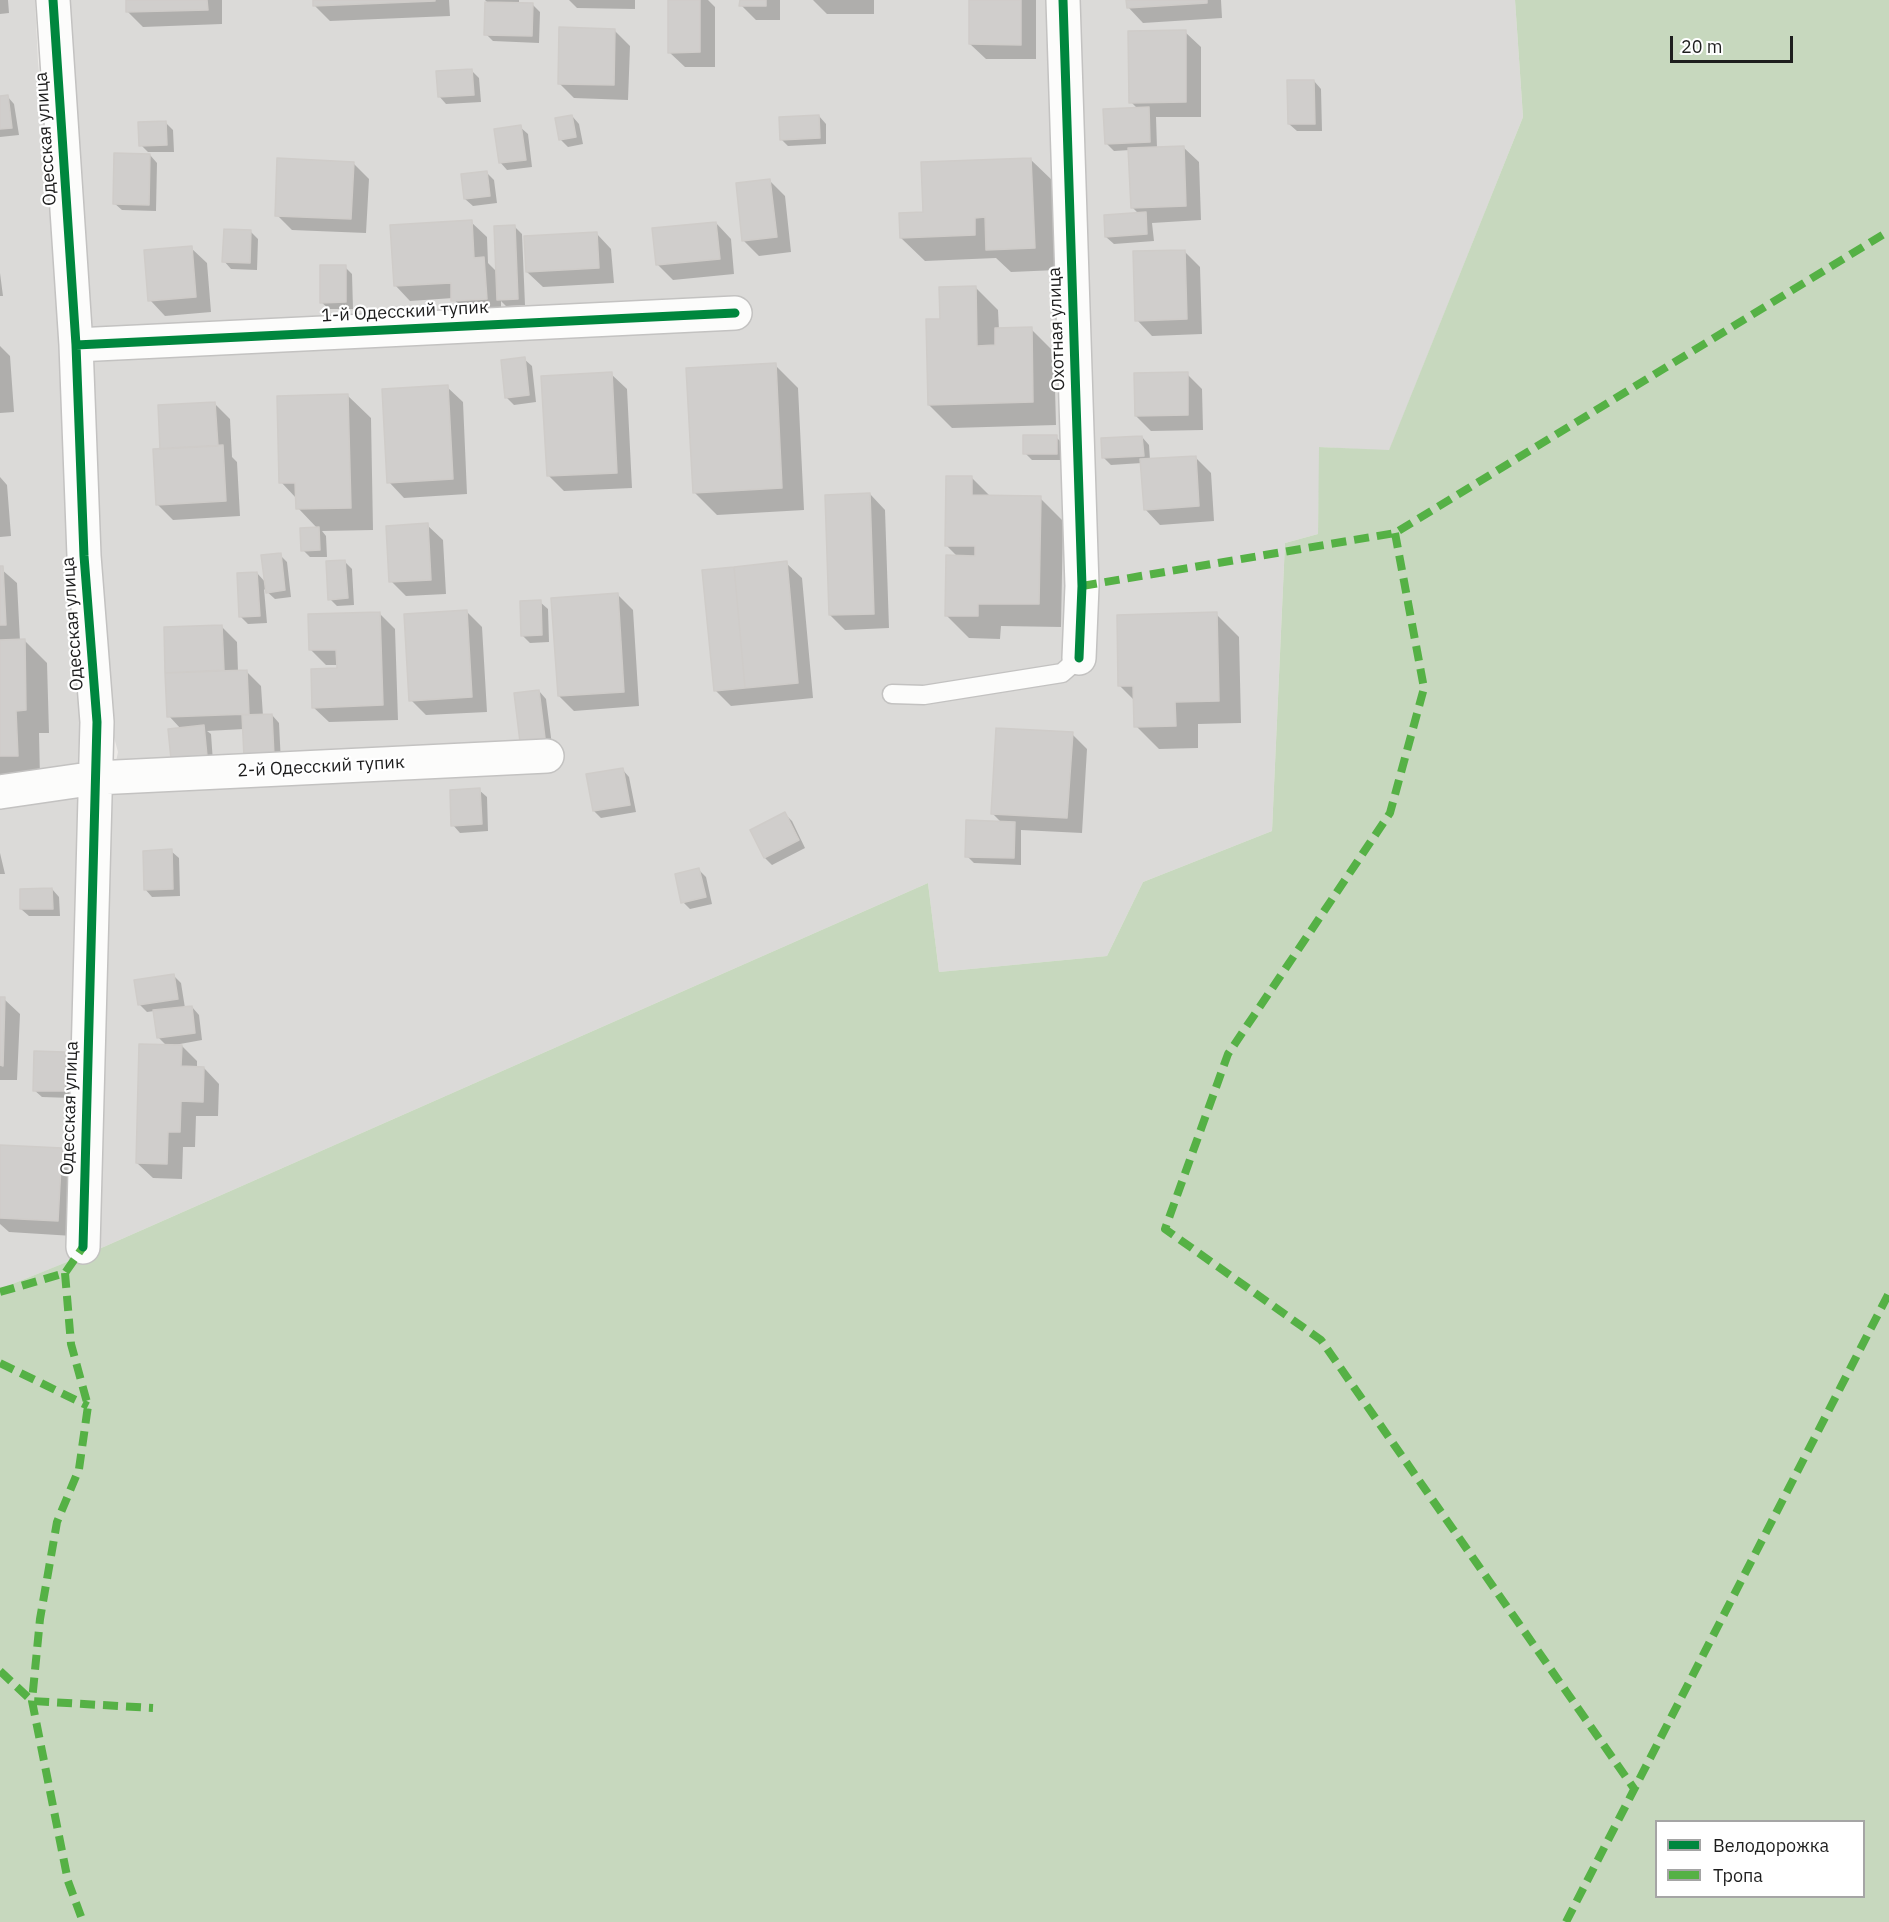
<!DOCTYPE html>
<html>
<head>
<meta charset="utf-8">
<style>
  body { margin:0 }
  #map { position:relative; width:1889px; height:1922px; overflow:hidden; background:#eceae7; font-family:"IBM Plex Sans",sans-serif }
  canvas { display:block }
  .legend { position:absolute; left:1655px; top:1820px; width:210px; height:78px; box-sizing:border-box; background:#fff; border:2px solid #a5a5a5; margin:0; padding:8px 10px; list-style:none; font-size:18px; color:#1e1e1e }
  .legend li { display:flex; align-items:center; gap:12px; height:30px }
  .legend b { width:30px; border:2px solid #a5a5a5 }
  .scale { position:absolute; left:1670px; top:36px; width:123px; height:27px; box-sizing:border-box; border:3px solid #1e1e1e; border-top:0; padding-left:8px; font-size:18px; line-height:21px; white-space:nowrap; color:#1e1e1e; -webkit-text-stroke:4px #fff; paint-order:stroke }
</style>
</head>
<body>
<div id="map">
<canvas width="1889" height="1922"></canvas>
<ul class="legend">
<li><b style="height:8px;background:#00873e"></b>Велодорожка</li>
<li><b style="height:8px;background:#55b145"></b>Тропа</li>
</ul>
<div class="scale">20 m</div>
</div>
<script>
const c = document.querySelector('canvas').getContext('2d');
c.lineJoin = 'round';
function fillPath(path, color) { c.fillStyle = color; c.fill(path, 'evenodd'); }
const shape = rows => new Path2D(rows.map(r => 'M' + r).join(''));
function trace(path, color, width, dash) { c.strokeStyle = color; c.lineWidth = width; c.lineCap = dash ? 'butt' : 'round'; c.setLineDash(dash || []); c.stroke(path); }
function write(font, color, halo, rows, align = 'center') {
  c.font = font + ' "IBM Plex Sans",sans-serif'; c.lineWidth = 4.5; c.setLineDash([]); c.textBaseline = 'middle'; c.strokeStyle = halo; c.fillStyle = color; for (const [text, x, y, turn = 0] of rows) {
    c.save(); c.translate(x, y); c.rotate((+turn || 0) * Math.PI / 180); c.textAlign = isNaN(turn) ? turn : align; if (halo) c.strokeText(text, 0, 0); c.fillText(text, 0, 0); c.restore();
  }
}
const residential = shape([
  [0,0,35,0,38,62,66,346,88,808,72,1260,0,1289],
  [67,0,1515,0,1523,117,1389,451,1320,447,1318,534,1285,543,1272,831,1143,882,1107,956,939,972,928,883,99,1249,108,800,118,752,109,719]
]);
const forest = shape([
  [1515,0,1889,0,1889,1922,0,1922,0,1289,99,1249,928,883,939,972,1107,956,1143,882,1272,831,1285,543,1318,534,1319,447,1389,450,1523,117],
  [1656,1822,1864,1822,1864,1896,1656,1896]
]);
const shadow = shape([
  [0,0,8,0,9,13,0,14],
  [128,0,222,0,222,24,143,27,128,12],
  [314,0,449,0,450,16,330,21,315,6],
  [485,0,519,0,519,4,533,5,540,12,539,43,493,41,486,34,487,2],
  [569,0,635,0,635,9,577,8],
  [669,0,708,0,715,7,715,67,685,67,669,52],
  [741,0,780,0,780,20,756,20,741,5],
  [813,0,874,0,874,14,827,14],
  [971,0,1036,0,1036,59,986,59,970,44],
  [1128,0,1221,0,1222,18,1143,23,1128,7],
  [615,31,630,46,628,100,574,98,559,83],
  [1185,32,1201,47,1201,117,1156,117,1157,148,1183,147,1199,162,1201,220,1152,223,1154,241,1114,244,1106,237,1139,214,1133,208,1130,150,1114,151,1106,143,1138,109,1131,102],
  [472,71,479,78,481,102,446,104,439,96],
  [1314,81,1321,89,1322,131,1297,131,1289,124],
  [7,96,14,104,19,135,0,137,0,97],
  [572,116,579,124,583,144,568,147,561,140,557,119],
  [819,116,826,124,826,144,788,146,781,139],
  [166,123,173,130,174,152,148,152,141,145],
  [520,127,528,134,532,167,507,170,500,162],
  [150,155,157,163,156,211,122,210,114,203],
  [1030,159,1054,182,1057,270,1011,272,996,258,925,261,901,238,925,213],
  [353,163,369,179,366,233,292,230,277,215],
  [487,173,494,180,497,203,473,206,465,199],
  [770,181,785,196,791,252,759,256,744,241],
  [471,222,487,237,488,263,498,273,515,227,522,234,525,305,506,306,501,301,501,314,468,316,453,298,410,301,395,285],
  [716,223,731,239,734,274,673,280,657,264],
  [251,232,258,239,257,270,231,269,224,261],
  [596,233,611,249,614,283,543,287,527,272],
  [191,248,207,263,211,312,165,316,150,300],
  [1184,251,1200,267,1202,334,1152,336,1137,320],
  [345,267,352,274,353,309,329,309,321,302],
  [0,273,3,296,0,296],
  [975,287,998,310,999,330,1031,329,1054,352,1056,425,952,428,929,405,941,320],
  [0,346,10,356,14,412,0,413],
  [524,359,532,366,536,402,514,405,506,397],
  [775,365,798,388,804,510,717,515,694,492],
  [611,374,627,389,632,488,564,491,549,476],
  [1187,374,1202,389,1203,430,1151,431,1136,416],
  [447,387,463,402,467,494,404,498,389,482],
  [347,395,371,418,373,530,322,531,326,536,327,557,310,557,303,550,318,529,298,508,297,499,281,482],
  [215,404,230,419,232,457,237,462,240,516,173,520,157,504,161,451],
  [1056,437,1063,444,1064,460,1032,460,1025,453],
  [1142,437,1149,445,1150,460,1195,457,1211,473,1214,521,1160,525,1145,509,1142,463,1111,465,1104,458],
  [0,477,7,485,11,536,0,537],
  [972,478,991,497,1040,498,1063,521,1061,627,1001,626,1000,639,969,638,946,615,958,557,946,545],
  [870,494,885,510,889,628,845,630,830,615],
  [427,525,443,540,446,594,406,596,391,581],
  [280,555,287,562,291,597,275,599,264,589,267,623,248,624,241,617,257,573,266,583],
  [344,561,352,569,354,605,337,606,330,599],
  [786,563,802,578,813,698,731,706,715,690],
  [0,568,17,583,20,641,24,640,47,663,49,733,39,733,40,778,0,779],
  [617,594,633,610,639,706,574,711,559,696],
  [540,602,548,609,549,642,530,643,523,636],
  [466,611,482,627,487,712,426,715,411,700],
  [379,613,395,629,398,720,329,722,313,707,338,669,338,665,326,665,311,650],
  [1216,614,1239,637,1241,723,1198,724,1198,748,1159,749,1136,726,1135,701,1120,686],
  [222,627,237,642,238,671,246,671,261,686,263,716,272,715,279,723,281,763,244,729,207,731,211,734,213,762,180,766,181,729,169,716,165,629],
  [539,691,546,699,552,745,529,748],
  [1072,734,1087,749,1082,833,1021,830,1021,865,974,863,967,856,1002,823,993,814],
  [622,769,629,777,636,812,601,818,594,811],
  [479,790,487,797,488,831,460,833,453,825],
  [785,814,792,821,805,848,772,865,765,858,752,831],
  [171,851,179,858,180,896,152,897,145,889],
  [0,853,5,874,0,874],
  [699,870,706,877,712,904,690,909,683,902],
  [52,889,59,897,60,916,29,916,21,909],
  [174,976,181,983,185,1008,192,1007,199,1015,202,1040,169,1046,182,1046,197,1061,197,1068,204,1068,219,1084,218,1116,196,1116,195,1147,183,1147,182,1179,153,1178,137,1163,167,1046,158,1037,154,1011,147,1012,139,1004],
  [0,999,4,999,20,1014,17,1080,0,1080],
  [64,1053,72,1061,71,1098,42,1097,34,1090],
  [0,1146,61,1150,77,1165,73,1236,9,1232,0,1224]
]);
const building = shape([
  [126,0,207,0,208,10,126,12,126,0],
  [313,0,435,0,435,1,313,6,313,0],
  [668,0,700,0,700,52,668,53,668,0],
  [740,0,766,0,766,6,739,6,740,0],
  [969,0,1021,0,1021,45,969,44,969,0],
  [1126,0,1207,0,1207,3,1127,8,1126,0],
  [485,2,533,3,532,36,484,35,485,2],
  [559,27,615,29,614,85,558,84,559,27],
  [1186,30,1186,102,1129,103,1128,31,1186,30],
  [472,69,474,95,438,97,436,71,472,69],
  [1287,80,1314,80,1315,124,1288,124,1287,80],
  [8,95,12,128,0,129,0,96,8,95],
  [1149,107,1150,142,1105,144,1103,109,1149,107],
  [572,115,576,137,559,140,555,118,572,115],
  [819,115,820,138,780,140,779,117,819,115],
  [166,121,167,145,139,146,138,122,166,121],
  [521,125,526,160,499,163,494,129,521,125],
  [1184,146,1186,206,1131,208,1128,148,1184,146],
  [114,153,150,154,149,205,113,204,114,153],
  [277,158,354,162,351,219,275,216,277,158],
  [1031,158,1035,248,986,250,985,217,975,218,975,235,900,238,899,213,923,212,921,162,1031,158],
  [487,171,490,196,464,199,461,174,487,171],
  [770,179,777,237,742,241,736,183,770,179],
  [1146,212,1147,234,1105,237,1104,215,1146,212],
  [472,220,474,258,484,257,487,299,451,301,451,283,394,286,390,225,472,220],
  [716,222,720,259,656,265,652,228,716,222],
  [515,225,518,299,497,300,494,226,515,225],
  [224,229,251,230,250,263,222,262,224,229],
  [597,232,599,268,526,272,524,236,597,232],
  [192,246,196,297,148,301,144,250,192,246],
  [1185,250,1187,319,1135,321,1133,251,1185,250],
  [320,265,346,265,346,302,320,303,320,265],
  [976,286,977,346,995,345,995,328,1032,327,1033,402,928,405,926,319,940,319,939,287,976,286],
  [525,357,529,395,505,398,501,360,525,357],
  [776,363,782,488,693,493,686,368,776,363],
  [612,372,617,473,547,476,541,376,612,372],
  [1188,372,1188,415,1135,416,1134,373,1188,372],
  [448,385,453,479,387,483,382,389,448,385],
  [348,394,351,508,296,509,295,483,279,483,277,396,348,394],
  [215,402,218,446,160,449,158,405,215,402],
  [1023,435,1057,435,1057,454,1023,454,1023,435],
  [1142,436,1144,456,1102,458,1101,438,1142,436],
  [223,445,226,501,156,505,153,449,223,445],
  [1196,456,1199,506,1144,510,1140,459,1196,456],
  [946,476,972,476,972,495,1041,496,1039,604,978,604,978,616,945,616,946,555,975,556,975,546,945,546,946,476],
  [870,493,874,614,829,615,825,495,870,493],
  [428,523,431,580,389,582,386,526,428,523],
  [319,527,320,550,301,551,300,528,319,527],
  [281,553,285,590,266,593,261,555,281,553],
  [345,560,348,598,328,600,326,561,345,560],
  [787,561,798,683,745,688,734,567,787,561],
  [0,566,3,566,6,625,0,625,0,566],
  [734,567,745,688,714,691,702,570,734,567],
  [257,572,260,616,239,617,237,573,257,572],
  [618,593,624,692,558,696,551,598,618,593],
  [541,600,542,635,521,636,520,601,541,600],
  [467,610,472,697,409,701,404,614,467,610],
  [380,612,383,705,312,708,311,669,337,668,336,650,309,650,308,614,380,612],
  [1217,612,1219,701,1175,702,1176,726,1134,727,1133,686,1118,686,1117,615,1217,612],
  [222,625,224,670,165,673,164,627,222,625],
  [25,639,26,710,16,711,18,756,0,756,0,640,25,639],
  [247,670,249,714,167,717,165,673,247,670],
  [539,690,545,738,520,742,514,693,539,690],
  [272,714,274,756,244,757,242,715,272,714],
  [204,725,207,756,171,759,168,729,204,725],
  [996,728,1073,732,1067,818,991,814,996,728],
  [623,768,630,805,593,811,586,774,623,768],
  [480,788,482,824,451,826,450,790,480,788],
  [785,812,799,840,764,858,750,830,785,812],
  [966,820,1015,822,1014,858,965,857,966,820],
  [172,849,173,889,144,890,143,851,172,849],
  [699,868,706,897,681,903,675,874,699,868],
  [52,888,53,909,20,909,20,889,52,888],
  [174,974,178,999,138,1005,134,980,174,974],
  [0,997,5,997,3,1066,0,1065,0,997],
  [192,1006,195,1033,157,1038,153,1010,192,1006],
  [139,1044,182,1045,181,1066,204,1067,203,1102,181,1101,180,1132,168,1132,167,1164,136,1163,139,1044],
  [34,1051,65,1052,64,1091,33,1091,34,1051],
  [0,1145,62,1148,58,1221,0,1218,0,1145]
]);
const service = shape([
  [892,694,924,695,1062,673,1079,658]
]);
const minor = shape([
  [53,0,76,345,84,556,97,722,83,1247],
  [1063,0,1082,586,1079,658],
  [76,345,735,313],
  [0,792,96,778,547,756]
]);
const quiet = shape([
  [1395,533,1424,688,1390,813,1228,1054,1165,1229,1321,1340,1635,1790],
  [1082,586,1395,533,1889,231],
  [65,1273,71,1344,88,1406,79,1469,57,1522,40,1619,32,1701,68,1881,83,1922],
  [0,1292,65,1273,83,1247],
  [0,1363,88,1406],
  [0,1671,32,1701,153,1708],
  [1566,1922,1889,1293]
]);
const cycleway = shape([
  [53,0,76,345,84,556,97,722,83,1247],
  [1063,0,1082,586,1079,658],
  [76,345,735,313]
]);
const streetNames = [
  ["Одесская улица",46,139,-94],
  ["1-й Одесский тупик",405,312,-3],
  ["Охотная улица",1057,329,-92],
  ["Одесская улица",73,624,-94],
  ["2-й Одесский тупик",321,767,-3],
  ["Одесская улица",70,1108,-88]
];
fillPath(residential, '#dbdad8');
fillPath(forest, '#c7d8be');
fillPath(shadow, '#0003');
fillPath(building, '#d0cecc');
trace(building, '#cfccc9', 1.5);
trace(service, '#c3c2c1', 21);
trace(minor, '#c3c2c1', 36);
trace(service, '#fcfcfb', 18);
trace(minor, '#fcfcfb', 33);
trace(quiet, '#55b145', 8, [15, 8]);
trace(cycleway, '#00873e', 9);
write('18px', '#1e1e1e', '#fff', streetNames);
</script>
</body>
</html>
